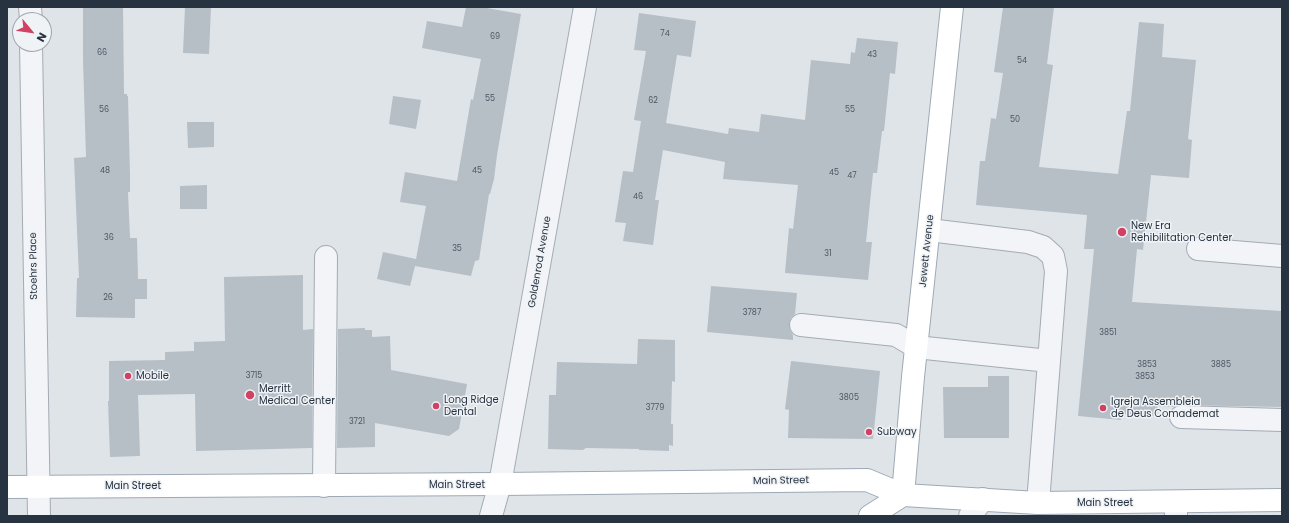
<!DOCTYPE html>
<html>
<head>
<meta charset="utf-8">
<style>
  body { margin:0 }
  #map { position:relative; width:1289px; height:523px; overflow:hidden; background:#dfe4e9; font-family:Poppins,sans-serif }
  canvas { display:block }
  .frame { position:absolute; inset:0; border:8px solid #283341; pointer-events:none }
  .north { position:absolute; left:12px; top:12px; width:40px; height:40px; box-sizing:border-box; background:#eff3f6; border:1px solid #9fa6ae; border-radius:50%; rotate:119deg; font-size:11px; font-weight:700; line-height:16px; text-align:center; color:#283341 }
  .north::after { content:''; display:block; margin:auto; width:14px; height:18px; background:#d14163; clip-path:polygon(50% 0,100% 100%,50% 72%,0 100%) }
</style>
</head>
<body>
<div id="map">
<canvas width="1289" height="523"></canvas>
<div class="frame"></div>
<div class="north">N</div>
</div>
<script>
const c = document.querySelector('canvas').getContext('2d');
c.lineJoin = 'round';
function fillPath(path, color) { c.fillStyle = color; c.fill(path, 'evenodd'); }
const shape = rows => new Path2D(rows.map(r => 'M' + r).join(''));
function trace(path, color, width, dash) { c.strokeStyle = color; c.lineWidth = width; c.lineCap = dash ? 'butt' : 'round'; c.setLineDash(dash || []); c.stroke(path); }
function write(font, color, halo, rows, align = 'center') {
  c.font = font + ' Poppins,sans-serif'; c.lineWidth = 3; c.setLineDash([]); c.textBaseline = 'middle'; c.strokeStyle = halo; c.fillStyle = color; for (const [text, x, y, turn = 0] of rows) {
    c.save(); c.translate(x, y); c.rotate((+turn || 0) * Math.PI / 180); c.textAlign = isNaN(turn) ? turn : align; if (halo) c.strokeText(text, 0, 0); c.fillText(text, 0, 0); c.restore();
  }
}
const building = shape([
  [83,7,123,7,124,94,127,94,127,96,128,96,130,176,130,192,128,192,130,238,137,238,138,279,147,279,147,299,135,299,135,318,76,317,77,278,79,278,74,158,86,157,83,60],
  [185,7,211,7,209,54,183,53],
  [466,7,481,7,521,14,497,155,494,179,490,194,489,194,479,260,475,261,471,276,415,266,410,286,377,279,383,252,416,259,426,206,400,202,405,172,457,181,471,99,473,100,481,59,422,48,427,21,462,27],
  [1003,7,1054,7,1047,64,1053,65,1039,167,1118,174,1127,111,1130,111,1139,22,1164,24,1162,57,1196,60,1188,139,1192,140,1189,178,1151,175,1143,250,1137,249,1132,302,1282,311,1282,407,1181,405,1174,407,1158,406,1157,416,1122,414,1121,420,1078,416,1094,249,1084,249,1087,215,976,205,980,161,985,161,991,118,996,119,1003,73,994,72],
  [639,13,696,21,691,57,677,55,666,123,728,134,729,128,759,132,761,114,805,120,811,60,850,64,851,52,855,53,857,38,898,42,895,74,890,73,884,131,882,131,877,173,873,173,866,242,872,242,868,280,785,273,789,228,793,229,798,185,723,179,725,162,663,150,655,200,659,200,653,245,623,241,626,223,615,222,623,171,633,172,641,121,634,120,646,51,634,50],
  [393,96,421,100,416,129,389,124],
  [187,122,214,122,214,147,188,148],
  [207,185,207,209,180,209,180,186],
  [303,275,303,330,313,329,312,448,196,451,195,394,138,395,140,456,110,457,108,401,109,401,109,361,165,360,165,352,194,351,194,342,225,341,224,277],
  [711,286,797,293,795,314,791,318,789,324,790,330,793,335,793,340,707,332],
  [365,328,365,330,372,330,372,337,390,336,391,370,467,384,459,429,449,436,375,423,375,447,337,448,338,329],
  [638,339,675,340,675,382,672,381,671,424,673,424,673,446,669,445,669,451,639,450,639,449,586,448,583,450,548,449,549,395,556,395,557,362,637,364],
  [791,361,880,371,873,439,788,438,789,410,785,409],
  [988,376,1009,376,1009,438,944,438,943,387,988,387]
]);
const minor = shape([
  [30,7,31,20],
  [31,44,39,516],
  [929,230,1028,242,1043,247,1053,256,1056,271,1038,503],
  [1198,249,1282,256],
  [801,325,896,335,916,347,1049,361],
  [1181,417,1282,420],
  [324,486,326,257],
  [491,516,500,484,585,7],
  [970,516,983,499],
  [1176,516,1176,502]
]);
const major = shape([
  [7,487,500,484,867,480,903,495,1038,503,1282,500],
  [903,495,913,377,952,7],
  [870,516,903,495]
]);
const markers = [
  [1122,232,5,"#d14163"],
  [128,376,4,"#d14163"],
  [250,395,5,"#d14163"],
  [436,406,4,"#d14163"],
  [1103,408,4,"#d14163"],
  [869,432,4,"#d14163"]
];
const numberNames = [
  ["74",665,34],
  ["69",495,37],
  ["66",102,53],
  ["43",872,55],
  ["54",1022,61],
  ["55",490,99],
  ["62",653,101],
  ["56",104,110],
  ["55",850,110],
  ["50",1015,120],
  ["48",105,171],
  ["45",477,171],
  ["45",834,173],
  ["47",852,176],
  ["46",638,197],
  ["36",109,238],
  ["35",457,249],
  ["31",828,254],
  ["26",108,298],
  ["3787",752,313],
  ["3851",1108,333],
  ["3853",1147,365],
  ["3885",1221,365],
  ["3715",254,376],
  ["3853",1145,377],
  ["3805",849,398],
  ["3779",655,408],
  ["3721",357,422]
];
const poiNames = [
  ["New Era",1131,226],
  ["Rehibilitation Center",1131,238],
  ["Mobile",136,376],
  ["Merritt",259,389],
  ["Medical Center",259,401],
  ["Long Ridge",444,400],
  ["Dental",444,412],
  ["Igreja Assembleia",1111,402],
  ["de Deus Comademat",1111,414],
  ["Subway",877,432]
];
const streetNames = [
  ["Jewett Avenue",927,251,-84],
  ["Goldenrod Avenue",540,262,-80],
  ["Stoehrs Place",34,266,-91],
  ["Main Street",781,481,-1],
  ["Main Street",457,485],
  ["Main Street",133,486],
  ["Main Street",1105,503]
];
fillPath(building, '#b6bec6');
trace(minor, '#a4abb3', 24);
trace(major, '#9ea9b5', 24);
trace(minor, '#f2f4f7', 22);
trace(major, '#fff', 22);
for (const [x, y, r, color] of markers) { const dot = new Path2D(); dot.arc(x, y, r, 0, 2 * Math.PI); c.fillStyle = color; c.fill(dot); trace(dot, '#eff3f6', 1.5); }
write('8px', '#4c5662', null, numberNames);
write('10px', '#283341', '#eff3f6', poiNames, 'left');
write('10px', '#283341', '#eff3f6', streetNames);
</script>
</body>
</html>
